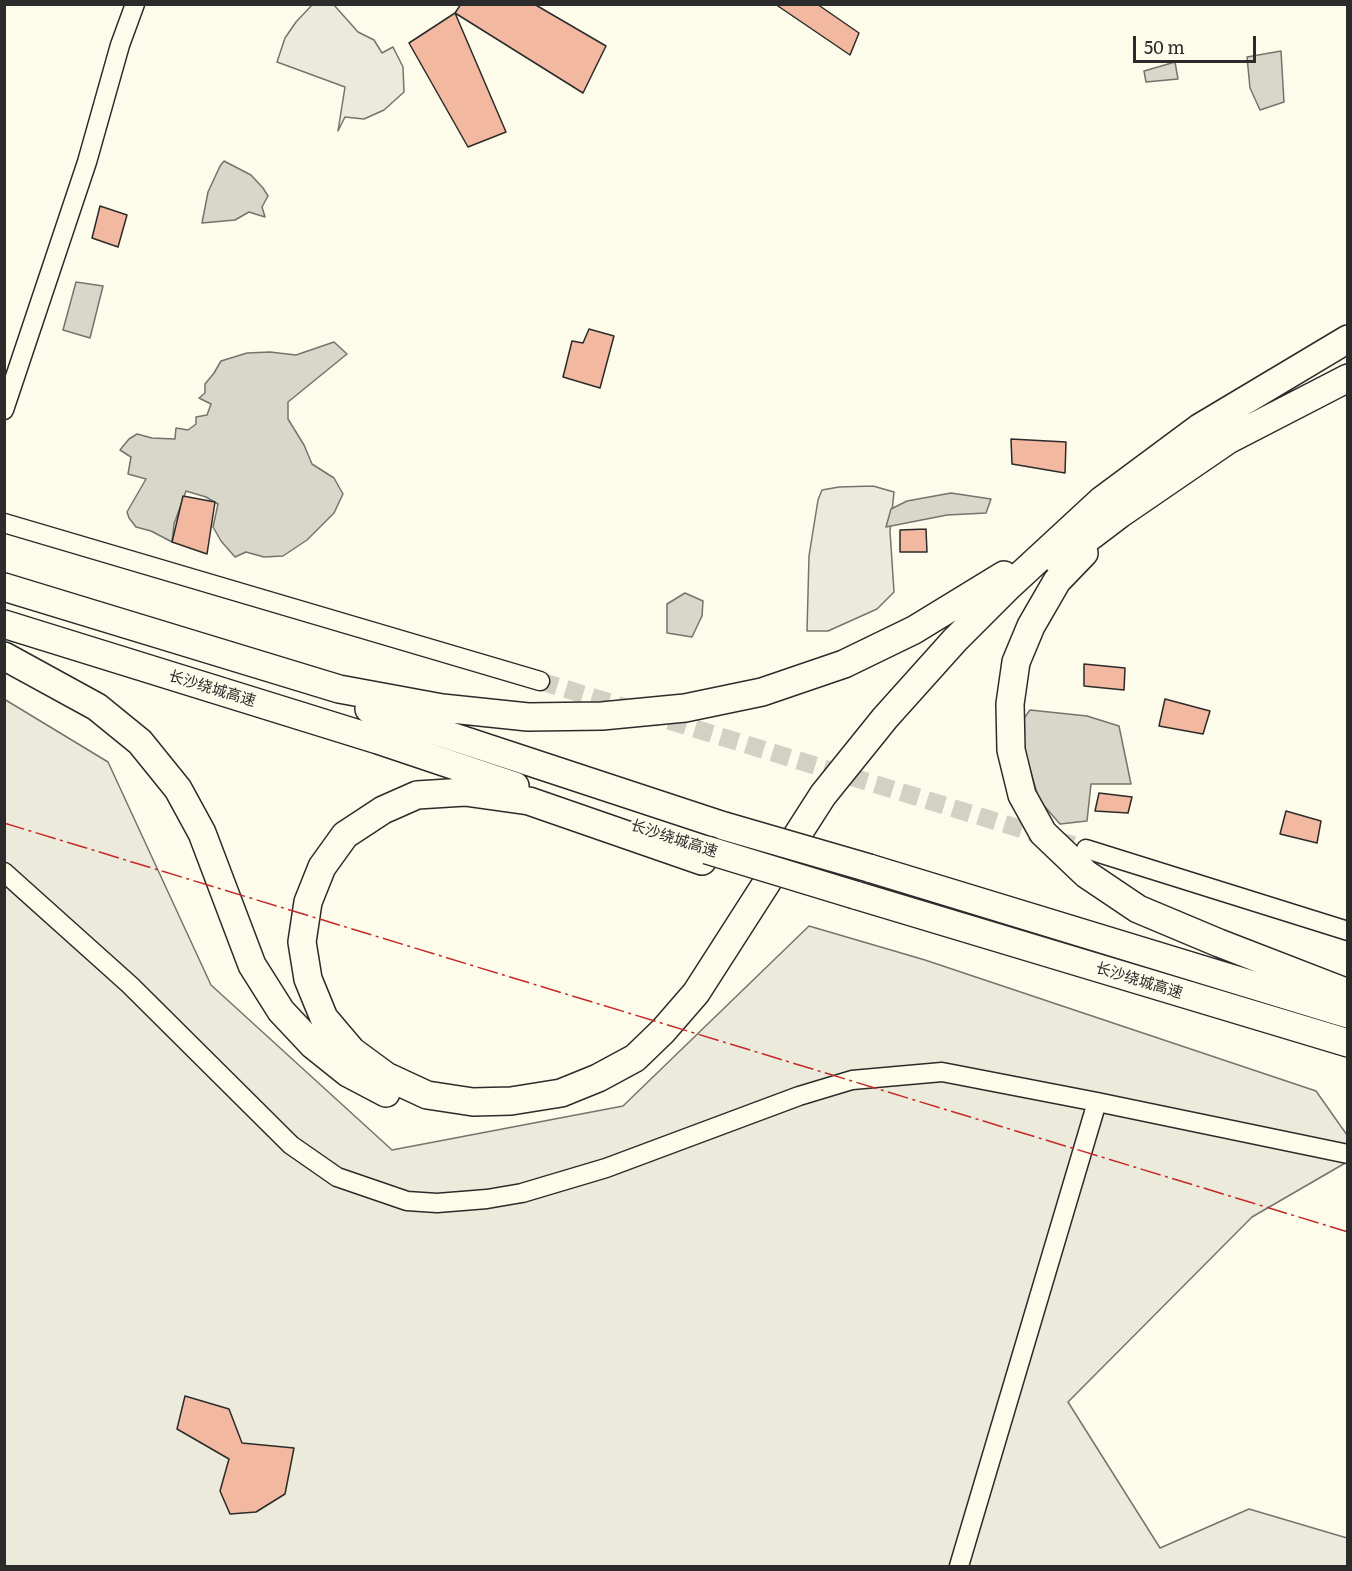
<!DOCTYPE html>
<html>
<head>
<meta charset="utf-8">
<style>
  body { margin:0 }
  #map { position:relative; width:1352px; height:1571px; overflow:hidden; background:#fdfbea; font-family:Literata,serif }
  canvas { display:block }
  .frame { position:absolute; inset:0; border:6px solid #2b2b2b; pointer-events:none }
  .scale { position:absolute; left:1133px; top:36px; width:123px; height:27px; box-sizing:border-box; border:3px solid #2b2b2b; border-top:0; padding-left:8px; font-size:18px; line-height:21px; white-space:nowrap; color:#2b2b2b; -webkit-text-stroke:4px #fdfbea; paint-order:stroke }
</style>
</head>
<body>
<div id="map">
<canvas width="1352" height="1571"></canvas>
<div class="frame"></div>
<div class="scale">50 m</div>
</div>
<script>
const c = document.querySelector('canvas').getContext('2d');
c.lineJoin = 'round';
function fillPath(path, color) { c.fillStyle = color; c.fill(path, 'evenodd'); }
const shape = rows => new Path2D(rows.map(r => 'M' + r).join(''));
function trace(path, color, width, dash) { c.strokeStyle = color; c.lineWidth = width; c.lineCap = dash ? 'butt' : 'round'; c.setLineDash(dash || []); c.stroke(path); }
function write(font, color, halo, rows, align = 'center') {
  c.font = font + ' Literata,"Noto Sans SC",serif'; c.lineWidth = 4.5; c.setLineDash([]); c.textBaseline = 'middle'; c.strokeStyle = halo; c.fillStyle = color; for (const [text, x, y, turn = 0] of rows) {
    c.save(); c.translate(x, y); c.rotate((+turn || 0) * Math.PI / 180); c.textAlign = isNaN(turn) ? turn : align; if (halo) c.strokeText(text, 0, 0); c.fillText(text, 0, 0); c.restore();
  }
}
const green = shape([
  [312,5,334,5,358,32,374,40,382,53,393,47,403,67,404,92,384,110,364,119,345,117,338,131,345,87,277,62,285,38,296,22,312,5],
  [873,486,894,492,890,531,894,592,877,609,828,631,807,631,809,556,818,500,822,490,839,487,873,486],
  [4,699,108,762,211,985,392,1150,623,1106,809,926,925,960,1316,1091,1347,1135,1347,1162,1252,1217,1068,1402,1160,1548,1249,1509,1347,1538,1347,1566,5,1566,4,699]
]);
const water = shape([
  [1281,51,1284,102,1260,110,1250,88,1247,57,1281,51],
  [1175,62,1178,79,1146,82,1144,71,1175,62],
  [224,161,251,175,263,188,268,196,262,207,265,217,249,212,235,220,202,223,208,192,220,166,224,161],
  [76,282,103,286,90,338,63,330,76,282],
  [334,342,347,354,288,402,288,419,304,445,312,464,334,478,343,494,334,513,307,540,283,556,264,557,246,552,235,557,221,541,213,527,218,504,206,497,186,491,174,524,172,542,151,531,136,527,129,518,127,512,146,479,128,474,131,457,120,450,129,439,137,434,152,438,175,439,176,428,188,430,196,424,196,417,207,415,211,404,199,398,205,393,205,384,214,373,221,361,247,353,270,352,296,355,334,342],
  [951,493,991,499,986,513,947,515,886,527,891,509,907,501,951,493],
  [685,593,703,601,702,616,692,637,667,633,667,604,685,593],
  [1030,710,1087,716,1119,726,1131,784,1091,784,1087,821,1060,824,1039,800,1025,752,1022,721,1030,710]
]);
const building = shape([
  [461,4,534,4,606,46,583,93,455,13,461,4],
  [775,4,817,4,859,33,850,55,775,4],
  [455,13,506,132,468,147,409,43,455,13],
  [100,206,127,215,118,247,92,238,100,206],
  [589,329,614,336,600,388,563,377,572,341,583,343,589,329],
  [1011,439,1066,442,1065,473,1012,464,1011,439],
  [183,496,215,502,207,554,172,542,183,496],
  [926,529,927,552,900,552,900,530,926,529],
  [1084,664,1125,668,1124,690,1084,686,1084,664],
  [1165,699,1210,711,1203,734,1159,726,1165,699],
  [1099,793,1132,797,1128,813,1095,811,1099,793],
  [1286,811,1321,821,1317,843,1280,834,1286,811],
  [185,1396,229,1409,242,1443,294,1448,285,1494,256,1512,230,1514,220,1491,229,1459,177,1429,185,1396]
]);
const minorTunnel = shape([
  [540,681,1086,849]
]);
const minor = shape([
  [4,410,87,162,120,45,135,4],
  [4,523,540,681],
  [1086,849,1348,931],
  [4,872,130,985,291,1145,337,1177,407,1201,437,1203,487,1199,522,1193,606,1168,799,1096,852,1080,942,1072,1097,1102,1348,1154],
  [959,1566,1097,1102]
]);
const highway = shape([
  [1084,553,1057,581,1031,626,1016,662,1010,704,1011,750,1022,795,1043,833,1086,874,1138,909,1219,943,1348,993],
  [1058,561,1120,514,1228,440,1348,378],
  [4,587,339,689,442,708,528,717,602,716,685,708,762,692,844,664,914,630,1004,575],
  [4,624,378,740,515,786],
  [4,656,97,707,140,742,178,789,202,833,252,965,281,1011,313,1045,348,1073,386,1093],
  [369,709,724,826],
  [702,861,529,801,465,792,417,795,383,810,345,835,322,867,308,902,302,942,308,979,324,1018,352,1051,386,1076,427,1095,473,1102,511,1101,561,1093,598,1078,635,1058,663,1031,696,993,823,795,885,718,955,640,1009,586,1102,500,1199,428,1348,339],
  [869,868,1348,1014],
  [855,895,1348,1043]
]);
const highwayBridge = shape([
  [724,826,869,868],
  [707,850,855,895]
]);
const power = shape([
  [4,823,1348,1232]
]);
const streetNames = [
  ["长沙绕城高速",212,689,17],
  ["长沙绕城高速",674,839,18],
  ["长沙绕城高速",1139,981,17]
];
fillPath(green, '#ecebdb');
trace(green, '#74746e', 1.5);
fillPath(water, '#d8d7c9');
trace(water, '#74746e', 1.5);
fillPath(building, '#f2b8a0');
trace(building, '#2b2b2b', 1.5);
trace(minorTunnel, '#d3d1c4', 18, [18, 9]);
trace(minor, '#2b2b2b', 21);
trace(highway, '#2b2b2b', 30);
trace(minor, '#fdfbea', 18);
trace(highway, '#fdfbea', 27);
trace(highwayBridge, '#2b2b2b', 30, []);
trace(highwayBridge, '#fdfbea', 27);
trace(power, '#c62828', 1.5, [21, 4.5, 3, 4.5]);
write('15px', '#2b2b2b', '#fdfbea', streetNames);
</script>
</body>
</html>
